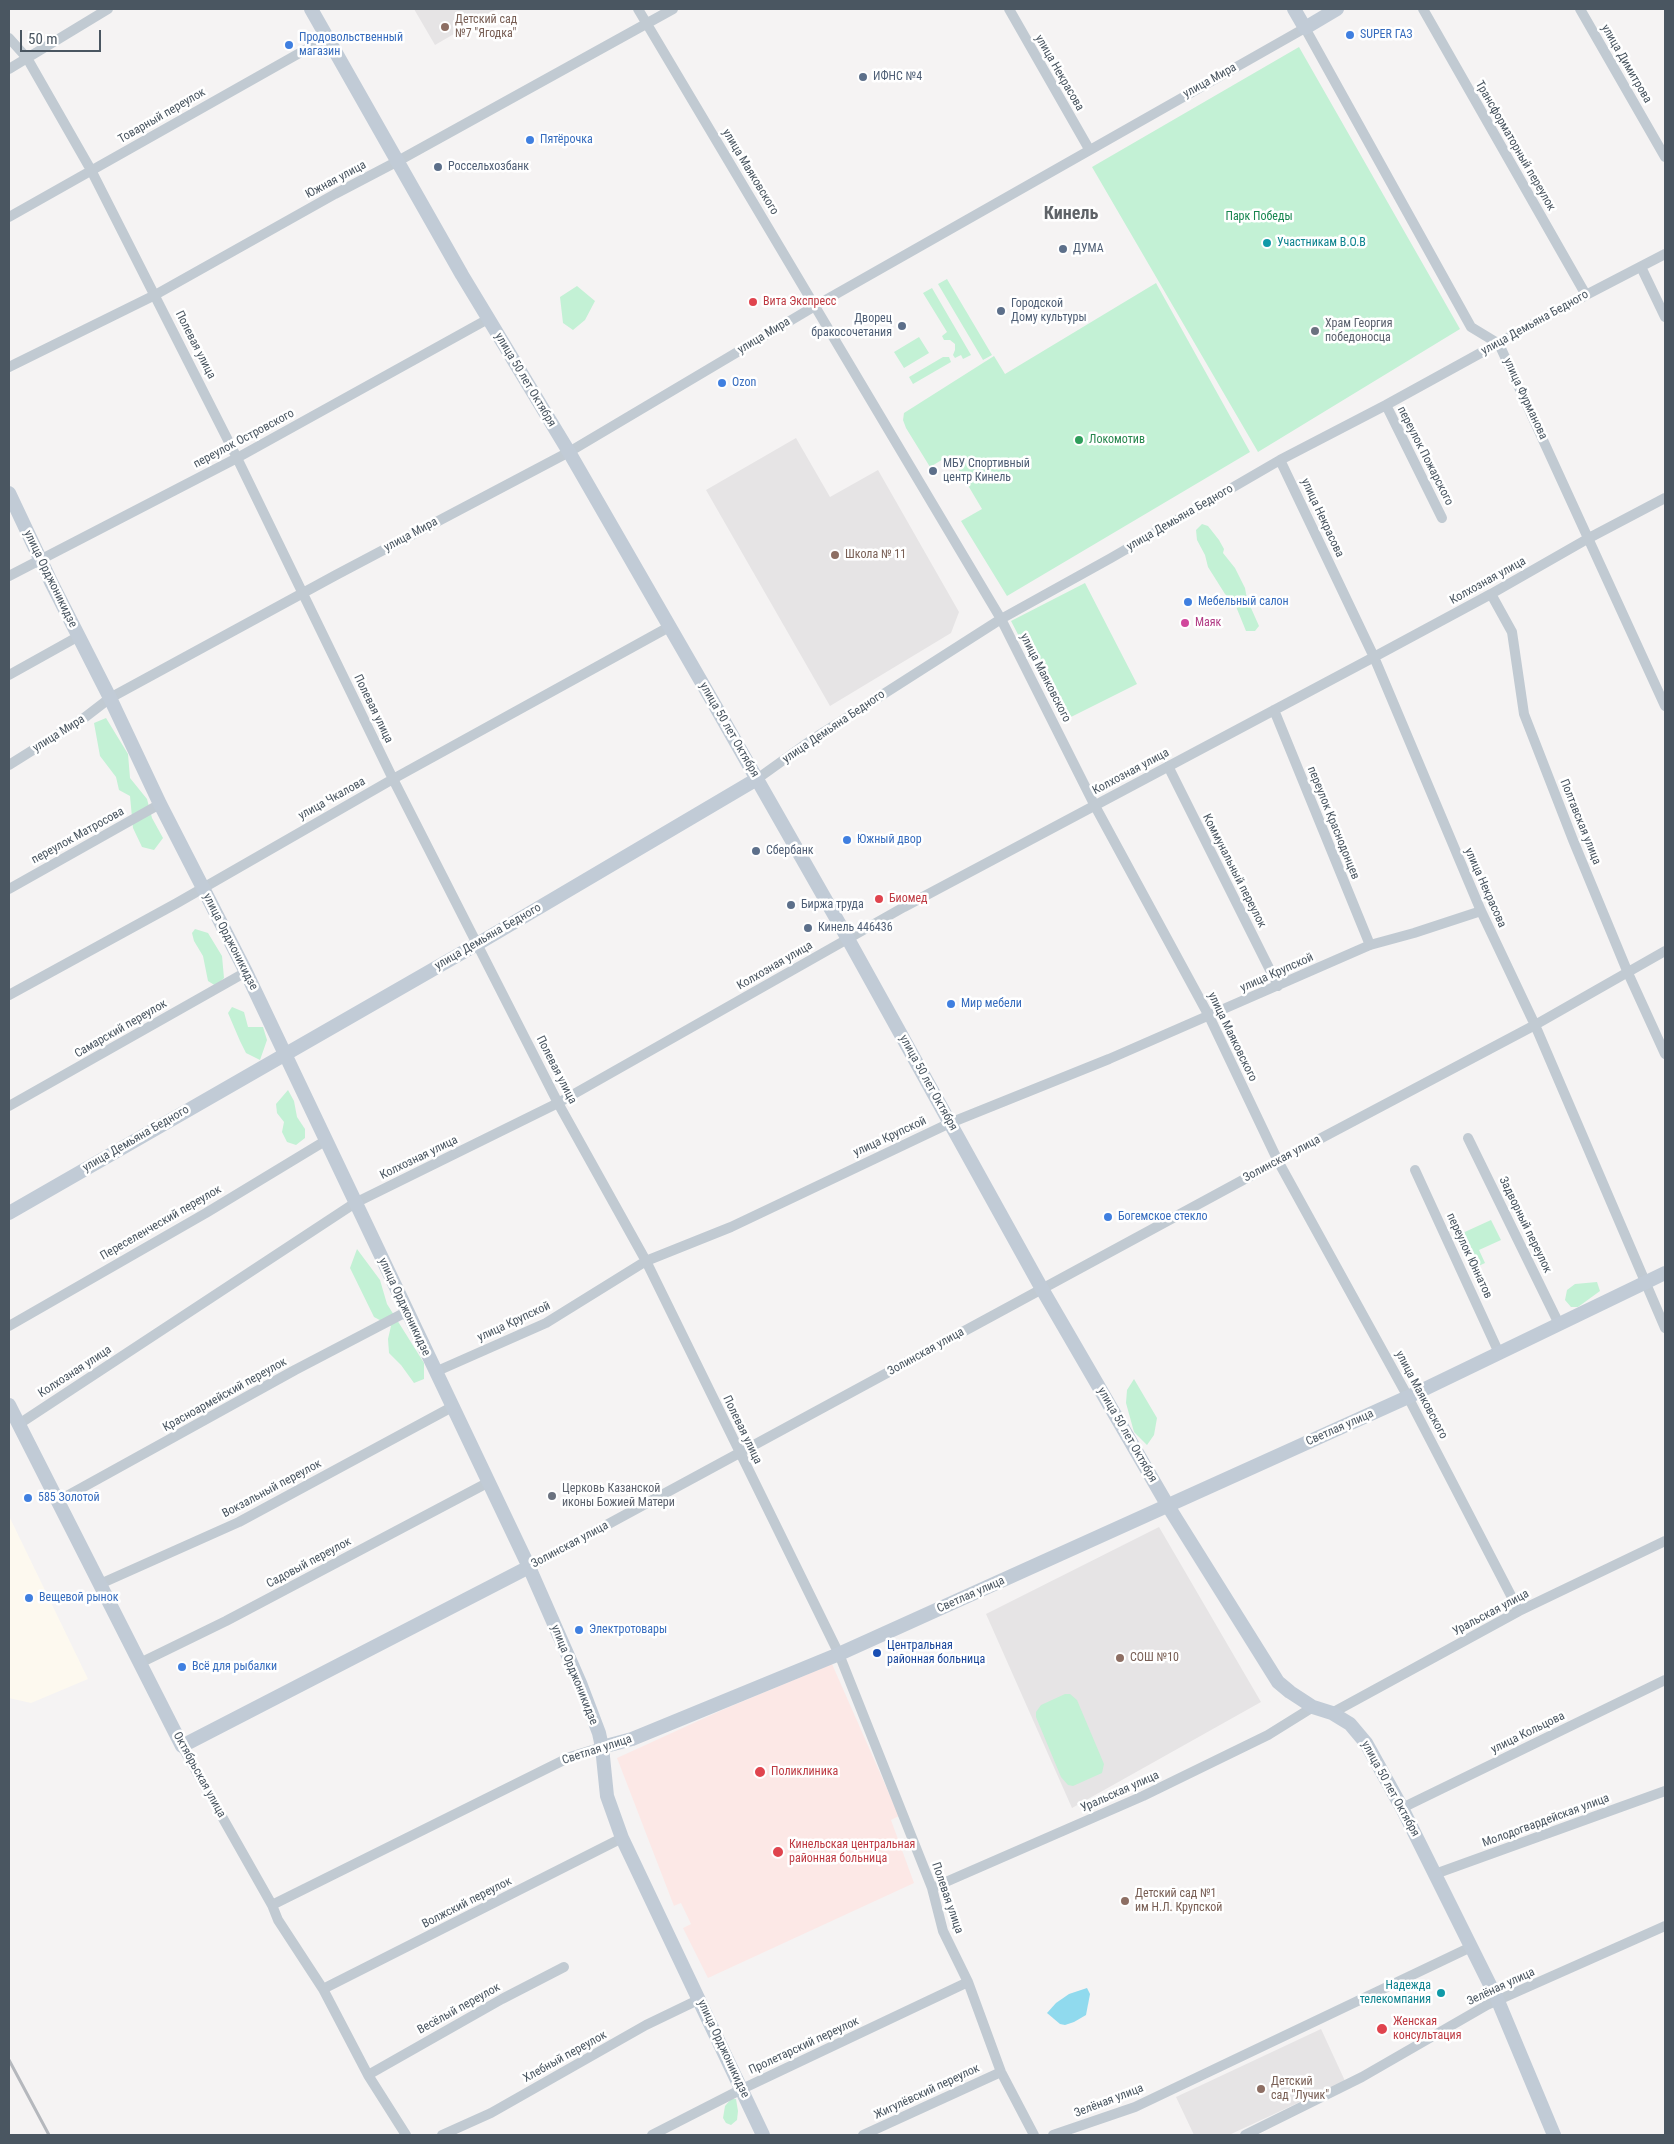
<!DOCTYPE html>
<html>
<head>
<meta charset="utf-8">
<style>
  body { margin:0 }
  #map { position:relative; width:1674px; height:2144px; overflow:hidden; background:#f5f3f3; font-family:"Roboto Condensed",sans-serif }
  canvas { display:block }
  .frame { position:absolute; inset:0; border:10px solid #4a5661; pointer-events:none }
  .scale { position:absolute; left:20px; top:30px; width:81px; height:22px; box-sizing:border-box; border:2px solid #4a5661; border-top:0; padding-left:6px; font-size:15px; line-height:18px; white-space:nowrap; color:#4a5661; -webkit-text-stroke:4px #fff; paint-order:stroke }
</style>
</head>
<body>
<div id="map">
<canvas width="1674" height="2144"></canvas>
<div class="frame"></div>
<div class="scale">50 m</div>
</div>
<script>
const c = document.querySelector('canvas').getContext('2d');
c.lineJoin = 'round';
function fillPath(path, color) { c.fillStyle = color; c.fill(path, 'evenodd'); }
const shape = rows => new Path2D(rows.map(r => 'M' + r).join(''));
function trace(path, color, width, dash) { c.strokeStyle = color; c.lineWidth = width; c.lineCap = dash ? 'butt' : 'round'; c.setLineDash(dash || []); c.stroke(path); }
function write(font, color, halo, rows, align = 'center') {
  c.font = font + ' "Roboto Condensed",sans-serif'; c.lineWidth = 5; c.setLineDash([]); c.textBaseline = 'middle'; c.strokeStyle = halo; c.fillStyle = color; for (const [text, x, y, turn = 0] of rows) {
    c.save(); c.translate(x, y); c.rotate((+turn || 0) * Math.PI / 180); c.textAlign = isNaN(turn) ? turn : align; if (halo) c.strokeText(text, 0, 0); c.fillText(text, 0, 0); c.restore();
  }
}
const commercial = shape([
  [9,1516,88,1679,31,1703,9,1698]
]);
const education = shape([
  [414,9,497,9,435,45],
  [796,438,830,497,878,470,959,612,951,633,830,706,706,490],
  [1159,1527,1261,1702,1072,1808,986,1614],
  [1321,2029,1345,2081,1229,2135,1194,2135,1176,2097]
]);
const medical = shape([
  [832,1664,899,1816,891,1820,914,1883,708,1978,683,1928,691,1924,681,1903,671,1907,674,1906,617,1758,722,1710]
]);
const green = shape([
  [1299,47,1460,329,1258,452,1092,167],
  [947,279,992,355,983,360,938,284],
  [1156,283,1250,452,1007,596,961,521,982,509,950,455,930,467,906,428,903,420,904,413,994,356,1005,374],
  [577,286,595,301,585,320,573,330,563,323,560,297],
  [932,288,971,355,963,359,961,355,955,358,953,355,955,350,955,344,950,340,944,340,942,336,947,332,923,293],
  [919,337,929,353,904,368,894,352],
  [943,357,949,357,951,362,913,384,909,377],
  [1202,524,1208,526,1219,540,1224,549,1223,553,1235,568,1245,588,1247,599,1259,626,1255,631,1246,631,1235,604,1225,594,1208,567,1205,555,1197,540,1196,530],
  [1085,583,1137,684,1063,721,1011,621],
  [106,718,128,754,130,778,147,799,152,818,163,838,154,850,142,847,133,828,130,796,119,790,116,777,100,756,94,723],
  [195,929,208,933,222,956,224,978,216,986,208,981,203,956,194,941,192,933],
  [232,1007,244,1012,248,1027,263,1027,267,1040,260,1060,246,1053,240,1041,228,1013],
  [288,1090,294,1101,297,1117,305,1129,305,1138,296,1145,287,1142,282,1132,284,1122,277,1113,276,1104],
  [1491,1220,1501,1240,1479,1250,1485,1263,1472,1269,1456,1236],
  [357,1249,380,1280,387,1304,424,1363,424,1379,414,1383,401,1365,389,1353,388,1339,391,1326,374,1317,350,1268],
  [1597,1282,1600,1291,1578,1307,1571,1307,1565,1300,1567,1290,1575,1284],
  [1134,1379,1157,1418,1154,1435,1147,1445,1134,1432,1126,1403,1127,1390],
  [1065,1694,1070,1694,1077,1700,1104,1764,1102,1773,1073,1786,1068,1785,1061,1777,1036,1717,1036,1712,1041,1705],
  [731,2099,736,2099,738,2111,737,2120,731,2125,726,2123,723,2118,725,2106]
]);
const water = shape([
  [1087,1988,1090,1994,1086,2015,1074,2022,1065,2025,1060,2024,1047,2013,1056,2003,1069,1994]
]);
const street = shape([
  [638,9,1001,619,1095,806,1209,1016,1278,1161,1408,1397,1519,1611],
  [1009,9,1089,149],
  [1423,9,1586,295],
  [1580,9,1665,157],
  [9,38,27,58,91,170,237,458,393,779,558,1103,646,1261,839,1654,932,1888,943,1931,968,1982,1001,2072,1034,2135],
  [9,69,108,9],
  [9,217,328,37],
  [1641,267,1665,317],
  [9,367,155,295,335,194,398,161,673,9],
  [1386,405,1442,518],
  [1280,460,1374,657,1481,911,1535,1025,1665,1328],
  [9,576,237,458,488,319],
  [1491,594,1512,632,1524,714,1573,840,1628,973,1665,1054],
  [9,675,79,636],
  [1274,710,1370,945],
  [9,765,84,718,110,698,336,575,569,452,815,306,1305,28,1471,327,1499,344,1665,706],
  [1168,766,1278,986],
  [757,779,810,741,1001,619,1111,558,1280,460,1386,405,1586,295,1665,254],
  [9,889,160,804],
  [9,995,177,903,393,779,669,627],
  [9,1106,246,972],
  [1468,1138,1559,1324],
  [1415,1170,1499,1353],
  [9,1326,206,1213,325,1141],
  [435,1372,546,1323,646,1261,731,1227,950,1123,1109,1059,1370,945,1414,933,1481,911],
  [19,1424,355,1203,558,1103,904,907,1374,657,1491,594,1589,538,1665,498],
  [58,1501,295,1370,406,1312],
  [529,1567,1278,1161,1535,1025,1665,951],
  [100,1584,239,1522,452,1407],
  [140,1663,226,1621,489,1482],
  [1332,1713,1519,1611,1665,1541],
  [182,1746,272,1905,278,1920,323,1989,368,2075,406,2135],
  [1402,1808,1665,1680],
  [1435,1874,1665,1791],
  [932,1888,1143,1796,1268,1735,1313,1707],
  [272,1905,570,1757,602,1747],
  [323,1989,622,1838],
  [368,2075,502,1999,564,1967],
  [442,2135,491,2113,646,2025,700,1999],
  [652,2135,742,2089,968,1982],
  [863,2135,1001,2072],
  [1053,2135,1135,2107,1471,1947],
  [1245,2135,1362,2077,1487,2005,1665,1926]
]);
const secondary = shape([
  [311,9,462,275,569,452,713,702,848,939,1042,1289,1168,1506,1278,1682,1290,1692,1313,1707,1332,1713,1350,1724,1366,1743,1402,1808,1498,2001,1554,2135],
  [1294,9,1305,28,1337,9],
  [9,493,51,582,110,698,160,804,246,972,529,1567,580,1683,599,1733,602,1747,607,1796,622,1838,763,2135],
  [9,1213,479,943,757,779],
  [9,1405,182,1746,529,1567],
  [602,1747,632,1739,839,1654,1408,1397,1665,1273]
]);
const rail = shape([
  [9,2060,49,2135]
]);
const markers = [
  [445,27,5,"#8d6e63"],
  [1350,35,5,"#3f7fe0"],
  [289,45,5,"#3f7fe0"],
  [863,77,5,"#5c6f8a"],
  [530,140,5,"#3f7fe0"],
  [438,167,5,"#5c6f8a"],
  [1267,243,5,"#0f9aa8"],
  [1063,249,5,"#5c6f8a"],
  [753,302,5,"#e0444e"],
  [1001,311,5,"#5c6f8a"],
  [902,326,5,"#5c6f8a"],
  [1315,331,5,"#6b7280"],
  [722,383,5,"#3f7fe0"],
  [1079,440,5,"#2e9e5b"],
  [933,471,5,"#5c6f8a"],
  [835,555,5,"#8d6e63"],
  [1188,602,5,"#3f7fe0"],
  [1185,623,5,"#d1479c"],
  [847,840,5,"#3f7fe0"],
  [756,851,5,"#5c6f8a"],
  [879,899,5,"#e0444e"],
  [791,905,5,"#5c6f8a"],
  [808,928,5,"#5c6f8a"],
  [951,1004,5,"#3f7fe0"],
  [1108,1217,5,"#3f7fe0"],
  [552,1496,5,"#6b7280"],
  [28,1498,5,"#3f7fe0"],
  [29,1598,5,"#3f7fe0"],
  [579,1630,5,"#3f7fe0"],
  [877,1653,5,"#1a4fb4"],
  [1120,1658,5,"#8d6e63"],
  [182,1667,5,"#3f7fe0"],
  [760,1772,6,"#e0444e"],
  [778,1852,6,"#e0444e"],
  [1125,1901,5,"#8d6e63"],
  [1441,1993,5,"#0f9aa8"],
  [1382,2029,6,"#e0444e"],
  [1261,2089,5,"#8d6e63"]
];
const educationNames = [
  ["Детский сад",455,20],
  ["№7 \"Ягодка\"",455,34],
  ["Школа № 11",845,555],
  ["СОШ №10",1130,1658],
  ["Детский сад №1",1135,1894],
  ["им Н.Л. Крупской",1135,1908],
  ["Детский",1271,2082],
  ["сад \"Лучик\"",1271,2096]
];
const shopNames = [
  ["SUPER ГАЗ",1360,35],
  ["Продовольственный",299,38],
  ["магазин",299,52],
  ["Пятёрочка",540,140],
  ["Ozon",732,383],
  ["Мебельный салон",1198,602],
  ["Южный двор",857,840],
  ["Мир мебели",961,1004],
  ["Богемское стекло",1118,1217],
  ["585 Золотой",38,1498],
  ["Вещевой рынок",39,1598],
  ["Электротовары",589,1630],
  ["Всё для рыбалки",192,1667]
];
const streetNames = [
  ["улица Димитрова",1626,64,60],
  ["улица Некрасова",1059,73,60],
  ["улица Мира",1210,81,-29],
  ["Товарный переулок",162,116,-30],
  ["Трансформаторный переулок",1515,146,60],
  ["улица Маяковского",750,172,59],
  ["Южная улица",336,180,-28],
  ["улица Демьяна Бедного",1535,323,-29],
  ["улица Мира",764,336,-31],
  ["Полевая улица",195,345,63],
  ["улица 50 лет Октября",525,380,59],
  ["улица Фурманова",1525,399,65],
  ["переулок Островского",244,439,-28],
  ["переулок Пожарского",1425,456,63],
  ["улица Демьяна Бедного",1180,518,-30],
  ["улица Некрасова",1322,518,65],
  ["улица Мира",411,535,-28],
  ["улица Орджоникидзе",50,579,64],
  ["Колхозная улица",1488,581,-29],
  ["улица Маяковского",1045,678,63],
  ["Полевая улица",373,709,64],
  ["улица Демьяна Бедного",834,727,-34],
  ["улица 50 лет Октября",729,730,60],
  ["улица Мира",59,734,-32],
  ["Колхозная улица",1131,772,-28],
  ["улица Чкалова",332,799,-29],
  ["Полтавская улица",1580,822,68],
  ["переулок Краснодонцев",1333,823,68],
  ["переулок Матросова",78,836,-29],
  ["Коммунальный переулок",1234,871,63],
  ["улица Некрасова",1485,888,66],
  ["улица Демьяна Бедного",488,937,-30],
  ["улица Орджоникидзе",230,942,63],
  ["Колхозная улица",775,966,-30],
  ["улица Крупской",1277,973,-24],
  ["Самарский переулок",121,1029,-30],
  ["улица Маяковского",1232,1037,64],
  ["Полевая улица",556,1070,63],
  ["улица 50 лет Октября",928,1083,61],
  ["улица Крупской",890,1137,-25],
  ["улица Демьяна Бедного",136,1139,-30],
  ["Колхозная улица",419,1158,-26],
  ["Золинская улица",1282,1159,-28],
  ["Переселенческий переулок",161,1223,-30],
  ["Задворный переулок",1525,1225,64],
  ["переулок Юннатов",1469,1256,65],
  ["улица Орджоникидзе",404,1307,65],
  ["улица Крупской",514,1322,-25],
  ["Золинская улица",926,1352,-29],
  ["Колхозная улица",75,1372,-33],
  ["Красноармейский переулок",225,1395,-29],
  ["улица Маяковского",1421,1395,62],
  ["Светлая улица",1340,1428,-24],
  ["Полевая улица",742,1430,64],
  ["улица 50 лет Октября",1127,1435,60],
  ["Вокзальный переулок",272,1489,-28],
  ["Золинская улица",570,1545,-28],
  ["Садовый переулок",309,1563,-28],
  ["Светлая улица",971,1595,-24],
  ["Уральская улица",1491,1613,-28],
  ["улица Орджоникидзе",574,1675,68],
  ["улица Кольцова",1528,1733,-26],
  ["Светлая улица",597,1750,-18],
  ["Октябрьская улица",199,1775,61],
  ["улица 50 лет Октября",1390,1789,61],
  ["Уральская улица",1120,1792,-24],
  ["Молодогвардейская улица",1546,1821,-20],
  ["Полевая улица",947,1898,71],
  ["Волжский переулок",467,1903,-27],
  ["Зелёная улица",1501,1987,-25],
  ["Весёлый переулок",459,2009,-29],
  ["Пролетарский переулок",804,2046,-25],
  ["улица Орджоникидзе",723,2049,65],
  ["Хлебный переулок",565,2057,-29],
  ["Жигулёвский переулок",927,2092,-25],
  ["Зелёная улица",1109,2101,-21]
];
const serviceNames = [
  ["ИФНС №4",873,77],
  ["Россельхозбанк",448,167],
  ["ДУМА",1073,249],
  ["Городской",1011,304],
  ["Дому культуры",1011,318],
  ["Дворец",892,319,"right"],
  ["бракосочетания",892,333,"right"],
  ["МБУ Спортивный",943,464],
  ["центр Кинель",943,478],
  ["Сбербанк",766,851],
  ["Биржа труда",801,905],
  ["Кинель 446436",818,928]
];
const parkNames = [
  ["Парк Победы",1259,217]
];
const cultureNames = [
  ["Участникам В.О.В",1277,243],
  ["Надежда",1431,1986,"right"],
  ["телекомпания",1431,2000,"right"]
];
const healthNames = [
  ["Вита Экспресс",763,302],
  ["Биомед",889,899],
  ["Поликлиника",771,1772],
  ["Кинельская центральная",789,1845],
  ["районная больница",789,1859],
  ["Женская",1393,2022],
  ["консультация",1393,2036]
];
const worshipNames = [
  ["Храм Георгия",1325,324],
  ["победоносца",1325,338],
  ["Церковь Казанской",562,1489],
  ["иконы Божией Матери",562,1503]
];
const leisureNames = [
  ["Локомотив",1089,440]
];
const hotelNames = [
  ["Маяк",1195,623]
];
const transitNames = [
  ["Центральная",887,1646],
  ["районная больница",887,1660]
];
const districtNames = [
  ["Кинель",1071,214]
];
fillPath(commercial, '#fdf9ef');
fillPath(education, '#e6e4e5');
fillPath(medical, '#fce8e6');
fillPath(green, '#c3f1d5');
fillPath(water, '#90daee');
trace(street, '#c1cad2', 10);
trace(secondary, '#c1cbd6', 14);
trace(rail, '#b5b8bd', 3);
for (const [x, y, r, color] of markers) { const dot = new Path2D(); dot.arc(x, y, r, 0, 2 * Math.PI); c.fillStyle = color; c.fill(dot); trace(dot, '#fff', 2); }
write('12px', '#785e54', '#fff', educationNames, 'left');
write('12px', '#366cbe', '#fff', shopNames, 'left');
write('12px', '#4a5661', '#fff', streetNames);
write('12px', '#4e5e75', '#fff', serviceNames, 'left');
write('12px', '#17864f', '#fff', parkNames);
write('12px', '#0d838f', '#fff', cultureNames, 'left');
write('12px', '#be3a42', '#fff', healthNames, 'left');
write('12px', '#5b616d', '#fff', worshipNames, 'left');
write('12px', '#27864d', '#fff', leisureNames, 'left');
write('12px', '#b23c85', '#fff', hotelNames, 'left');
write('12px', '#164399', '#fff', transitNames, 'left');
write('bold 18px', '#5f6368', '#fff', districtNames);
</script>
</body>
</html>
